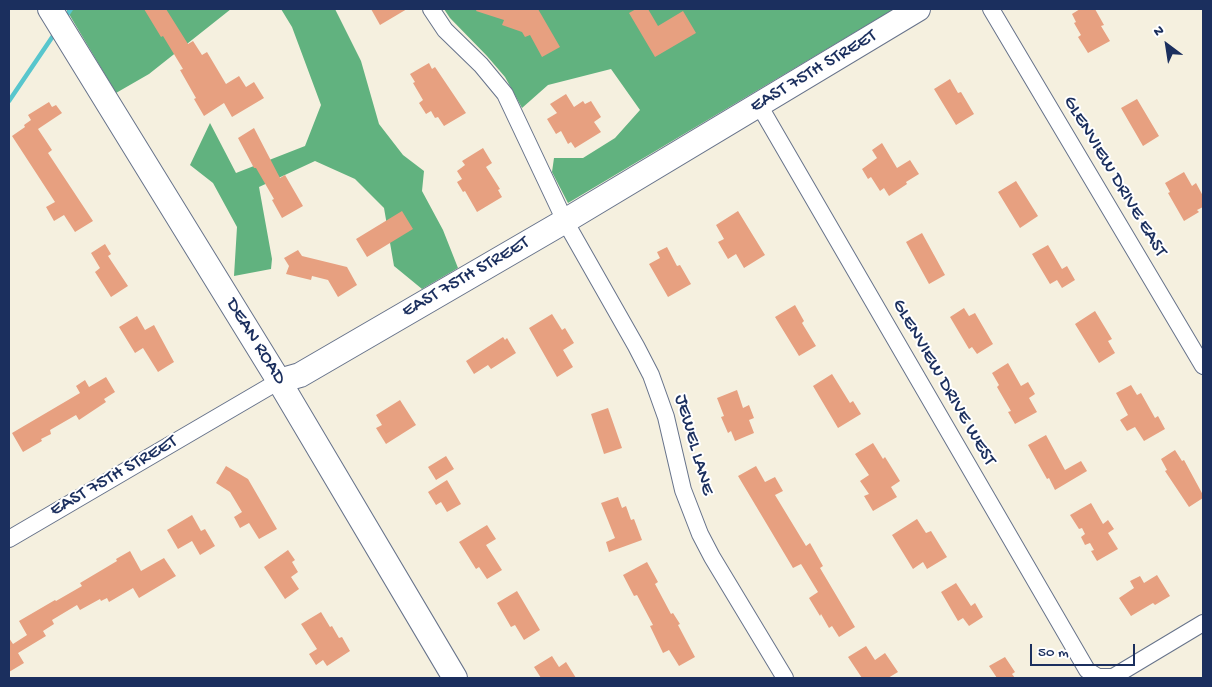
<!DOCTYPE html>
<html>
<head>
<meta charset="utf-8">
<style>
  body { margin:0 }
  #map { position:relative; width:1212px; height:687px; overflow:hidden; background:#f5f0df; font-family:"Gochi Hand",sans-serif }
  canvas { display:block }
  .frame { position:absolute; inset:0; border:10px solid #1b2f5e; pointer-events:none }
  .north { position:absolute; left:1142px; top:20px; width:50px; height:50px; -webkit-text-stroke:4px #fff; paint-order:stroke; rotate:329deg; font-size:14px; font-weight:700; line-height:20px; text-align:center; color:#1b2f5e }
  .north::after { content:''; display:block; margin:auto; width:18px; height:22px; background:#1b2f5e; clip-path:polygon(50% 0,100% 100%,50% 72%,0 100%) }
  .scale { position:absolute; left:1030px; top:644px; width:105px; height:22px; box-sizing:border-box; border:2px solid #1b2f5e; border-top:0; padding-left:6px; font-size:15px; line-height:18px; white-space:nowrap; color:#1b2f5e; -webkit-text-stroke:4px #fff; paint-order:stroke }
</style>
</head>
<body>
<div id="map">
<canvas width="1212" height="687"></canvas>
<div class="frame"></div>
<div class="north">N</div>
<div class="scale">50 m</div>
</div>
<script>
const c = document.querySelector('canvas').getContext('2d');
c.lineJoin = 'round';
function fillPath(path, color) { c.fillStyle = color; c.fill(path, 'evenodd'); }
const shape = rows => new Path2D(rows.map(r => 'M' + r).join(''));
function trace(path, color, width, dash) { c.strokeStyle = color; c.lineWidth = width; c.lineCap = dash ? 'butt' : 'round'; c.setLineDash(dash || []); c.stroke(path); }
function write(font, color, halo, rows, align = 'center') {
  c.font = font + ' "Gochi Hand",sans-serif'; c.lineWidth = 4; c.setLineDash([]); c.textBaseline = 'middle'; c.strokeStyle = halo; c.fillStyle = color; for (const [text, x, y, turn = 0] of rows) {
    c.save(); c.translate(x, y); c.rotate((+turn || 0) * Math.PI / 180); c.textAlign = isNaN(turn) ? turn : align; if (halo) c.strokeText(text, 0, 0); c.fillText(text, 0, 0); c.restore();
  }
}
const forest = shape([
  [66,9,231,9,149,74,116,93],
  [281,9,335,9,361,61,379,124,403,155,424,171,422,191,443,230,458,268,422,289,394,266,384,208,355,179,315,161,259,187,272,259,271,269,234,276,237,227,213,183,190,165,210,123,236,173,305,146,321,105,292,27],
  [444,9,894,9,568,203,552,172,554,158,583,158,615,138,640,110,611,69,548,85,522,108,505,77,487,56,450,18]
]);
const stream = shape([
  [65,18,71,9],
  [9,101,55,33]
]);
const building = shape([
  [144,9,166,9,188,44,193,41,202,55,207,52,226,84,239,76,246,87,254,82,264,98,232,117,224,103,204,116,194,99,196,98,180,70,183,69,163,36,161,37],
  [371,9,407,9,380,25],
  [477,9,538,9,560,47,542,57,530,35,525,37,522,32,502,25,504,20,476,11],
  [636,9,648,9,658,26,683,11,696,33,655,57,629,13],
  [1080,9,1095,9,1104,25,1101,26,1110,41,1088,53,1078,37,1081,35,1074,23,1076,22,1072,14],
  [429,63,432,69,435,67,466,113,444,126,438,117,435,118,431,111,426,114,419,103,423,100,413,83,415,82,410,74],
  [950,79,958,93,961,92,974,114,956,125,934,89],
  [566,94,574,107,583,101,585,104,591,101,601,117,594,122,601,132,575,148,571,142,568,144,561,131,556,134,547,119,557,113,550,104],
  [1137,99,1159,136,1143,146,1121,108],
  [49,102,52,107,56,105,62,113,38,129,52,150,48,153,93,221,75,232,64,215,54,221,46,207,55,202,12,136,25,127,24,125,31,120,28,115],
  [254,128,280,178,285,175,303,206,282,218,272,200,274,199,256,168,254,168,238,138],
  [882,143,897,168,910,160,919,174,906,182,907,184,889,196,884,188,880,191,871,177,868,179,862,169,877,158,872,150],
  [483,148,492,163,486,167,500,189,498,190,502,197,477,212,465,191,463,192,457,182,462,179,457,171,465,165,462,161],
  [1184,172,1192,186,1196,183,1203,196,1203,207,1197,210,1199,212,1184,221,1168,193,1170,192,1165,183],
  [1016,181,1038,216,1020,228,998,192],
  [402,211,413,229,367,257,356,239],
  [738,211,765,255,744,268,736,254,728,259,718,242,724,239,716,225],
  [922,233,945,275,929,284,906,242],
  [105,244,111,254,108,256,128,286,111,297,95,272,100,268,91,253],
  [1048,245,1062,269,1067,266,1075,280,1062,288,1057,280,1050,284,1032,254],
  [667,247,677,266,680,265,691,284,668,297,649,264,660,258,657,252],
  [298,250,302,256,347,267,357,285,338,297,328,280,312,276,311,280,286,274,289,266,284,258],
  [795,305,804,321,802,323,816,346,799,356,775,317],
  [964,308,969,316,975,313,993,344,977,354,972,347,969,349,950,317],
  [1095,311,1112,339,1108,341,1115,353,1099,363,1075,324],
  [552,314,562,330,565,328,574,343,563,350,573,367,557,377,529,328],
  [137,316,145,330,154,325,174,362,158,372,143,348,135,353,119,327],
  [503,337,505,340,507,338,516,353,491,369,488,365,474,374,466,361],
  [1008,363,1021,386,1028,382,1035,394,1029,398,1037,412,1015,424,1008,412,1011,411,997,387,999,385,992,373],
  [832,374,850,403,853,401,861,414,838,428,813,386],
  [106,377,115,392,104,399,106,402,79,420,76,415,50,430,51,434,41,439,42,441,23,452,12,433,80,393,76,386,85,380,89,387],
  [1131,385,1137,395,1141,393,1155,418,1158,416,1165,429,1144,441,1135,427,1127,431,1120,420,1128,415,1116,393],
  [737,390,743,408,749,405,754,418,749,420,754,433,735,441,731,431,728,433,721,417,724,416,717,398],
  [400,400,416,425,386,444,376,428,382,425,376,415],
  [608,408,622,448,604,454,591,414],
  [1046,435,1065,470,1081,461,1087,471,1055,490,1049,478,1047,479,1028,445],
  [873,443,883,459,885,457,900,481,891,487,897,497,873,511,864,496,869,494,860,481,869,475,855,454],
  [1175,450,1182,461,1184,460,1203,495,1203,498,1189,507,1165,471,1167,470,1161,459],
  [446,456,454,469,436,480,428,467],
  [226,466,248,479,277,529,259,539,249,523,240,528,234,517,242,512,230,492,216,483],
  [756,466,765,482,775,477,783,491,775,495,806,546,810,543,823,566,820,568,855,627,839,637,832,626,829,628,821,614,820,616,809,598,818,592,801,564,793,568,738,476],
  [447,480,461,504,447,512,441,502,436,505,428,492],
  [618,497,622,508,626,506,631,520,634,519,642,540,609,552,606,542,615,538,601,503],
  [1091,503,1103,524,1108,520,1114,529,1108,533,1118,549,1097,561,1091,551,1094,550,1090,543,1085,545,1081,537,1085,534,1082,528,1079,529,1070,515],
  [192,515,201,531,205,529,215,546,200,555,192,541,178,549,167,530],
  [917,519,926,533,931,531,947,557,927,569,923,562,913,569,892,535],
  [487,525,496,539,486,545,502,570,487,579,479,567,476,569,459,542],
  [288,550,295,560,292,562,298,572,291,577,299,589,285,599,264,567],
  [130,551,141,571,164,558,176,576,139,598,133,588,109,602,107,598,101,601,100,599,80,610,77,605,52,620,54,624,43,631,46,636,18,653,24,663,9,672,9,638,13,644,27,635,19,621,55,600,56,601,82,586,80,583,117,561,116,559],
  [647,562,658,582,655,584,671,614,673,613,680,624,678,625,695,657,679,666,669,650,663,653,650,626,653,625,637,595,634,596,623,575],
  [1157,575,1170,596,1155,605,1153,603,1131,616,1119,598,1134,588,1130,581,1140,576,1144,583],
  [956,583,971,606,975,603,983,617,969,626,963,618,958,621,941,592],
  [517,591,540,630,524,640,515,625,511,627,497,603],
  [321,612,330,627,332,626,339,638,342,637,350,651,327,666,323,660,316,665,309,654,317,649,301,624],
  [866,646,875,660,885,653,898,672,888,678,862,678,848,657],
  [552,656,559,667,566,662,576,678,539,678,541,678,534,667],
  [1005,657,1015,672,1012,674,1015,678,997,678,989,666]
]);
const street = shape([
  [431,9,445,30,481,65,505,94,565,221,636,346,651,375,666,417,683,490,700,534,712,557,785,678],
  [991,9,1203,366],
  [759,105,1087,670,1098,677,1113,677,1203,623],
  [9,539,279,381]
]);
const secondary = shape([
  [50,9,279,381,455,678],
  [279,381,300,375,565,221,918,9]
]);
const streetNames = [
  ["EAST 75TH STREET",814,72,-31],
  ["GLENVIEW DRIVE EAST",1114,177,59],
  ["EAST 75TH STREET",466,278,-30],
  ["DEAN ROAD",255,342,58],
  ["GLENVIEW DRIVE WEST",943,383,60],
  ["JEWEL LANE",693,445,74],
  ["EAST 75TH STREET",114,477,-30]
];
fillPath(forest, '#61b27f');
trace(stream, '#58c6cd', 4.5);
fillPath(building, '#e7a080');
trace(street, '#67738b', 18);
trace(secondary, '#67738b', 26);
trace(street, '#fff', 16);
trace(secondary, '#fff', 24);
write('19px', '#1b2f5e', '#fff', streetNames);
</script>
</body>
</html>
